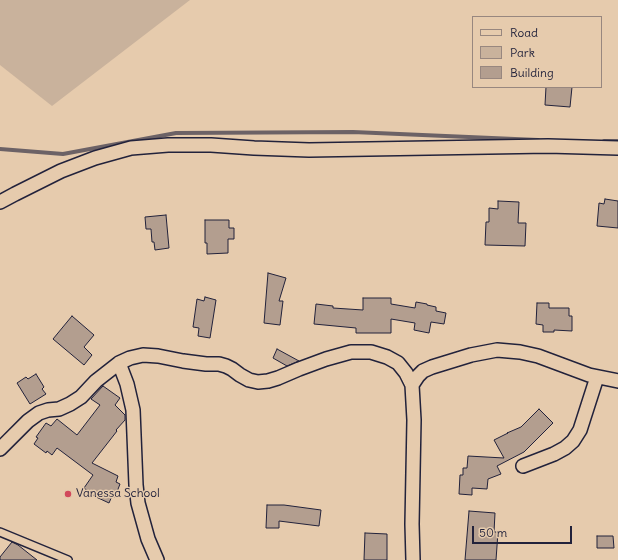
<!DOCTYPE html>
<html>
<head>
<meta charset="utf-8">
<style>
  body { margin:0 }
  #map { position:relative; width:618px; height:560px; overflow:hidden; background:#e6cbad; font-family:Delius,sans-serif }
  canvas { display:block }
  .legend { position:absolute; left:472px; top:16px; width:130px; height:72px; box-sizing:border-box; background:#e6cbad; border:1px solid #98877f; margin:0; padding:5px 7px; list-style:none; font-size:12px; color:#22223b }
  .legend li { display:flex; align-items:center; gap:8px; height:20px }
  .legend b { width:20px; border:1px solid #98877f }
  .scale { position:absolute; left:472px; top:526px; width:100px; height:18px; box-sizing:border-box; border:2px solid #22223b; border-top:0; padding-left:5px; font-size:12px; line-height:14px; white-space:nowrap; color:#22223b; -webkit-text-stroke:3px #e6cbad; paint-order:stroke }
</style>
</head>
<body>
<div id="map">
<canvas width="618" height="560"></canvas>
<ul class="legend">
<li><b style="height:5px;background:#e6cbad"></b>Road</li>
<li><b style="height:11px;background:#c9b29c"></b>Park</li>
<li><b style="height:11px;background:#b39e8f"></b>Building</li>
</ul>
<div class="scale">50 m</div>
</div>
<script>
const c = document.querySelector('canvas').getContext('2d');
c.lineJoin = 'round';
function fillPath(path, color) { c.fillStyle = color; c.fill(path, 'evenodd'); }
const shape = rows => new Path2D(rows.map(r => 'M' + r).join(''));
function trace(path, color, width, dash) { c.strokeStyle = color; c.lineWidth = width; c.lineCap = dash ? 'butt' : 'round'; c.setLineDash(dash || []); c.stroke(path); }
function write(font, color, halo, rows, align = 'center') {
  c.font = font + ' Delius,sans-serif'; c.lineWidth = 3; c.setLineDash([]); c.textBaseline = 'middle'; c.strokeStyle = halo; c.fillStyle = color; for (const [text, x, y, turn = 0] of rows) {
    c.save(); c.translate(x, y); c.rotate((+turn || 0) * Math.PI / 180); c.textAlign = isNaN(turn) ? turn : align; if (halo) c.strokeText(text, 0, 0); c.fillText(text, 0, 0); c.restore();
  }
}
const green = shape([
  [0,0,190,0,52,106,0,65]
]);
const stream = shape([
  [604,141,618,141],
  [0,149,63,154,176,133,353,132,538,140]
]);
const building = shape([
  [546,87,572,87,570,107,545,105,546,87],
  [605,199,618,201,618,228,597,226,599,203,604,204,605,199],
  [498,201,519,202,518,223,526,223,525,246,485,245,486,222,489,222,489,208,498,209,498,201],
  [166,215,169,248,155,250,154,242,152,242,151,229,146,229,145,217,166,215],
  [205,220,229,220,229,228,234,228,234,239,228,239,228,253,207,254,207,243,205,243,205,220],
  [268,273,286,278,279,301,283,301,280,325,264,323,268,273],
  [205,297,216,300,210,338,198,336,199,328,193,327,197,299,204,301,205,297],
  [363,298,391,298,391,304,415,308,416,302,427,304,427,305,436,307,436,311,446,313,444,324,431,322,429,333,414,330,415,323,391,319,391,333,356,333,356,328,314,324,316,304,333,306,333,308,363,310,363,298],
  [537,303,549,303,549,308,569,308,569,316,572,316,572,331,554,330,554,332,543,332,543,325,536,324,537,303],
  [72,316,94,335,84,347,92,355,84,365,53,339,72,316],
  [277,349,299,361,287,366,273,358,277,349],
  [36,374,44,387,42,389,46,394,30,404,17,383,26,377,28,379,36,374],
  [103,386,120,398,115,405,125,415,125,420,116,430,117,431,92,463,118,476,116,482,120,484,115,497,112,496,109,503,94,496,84,488,93,475,57,448,52,455,47,451,46,453,34,444,38,438,36,437,46,423,51,426,57,419,77,435,100,405,91,399,103,386],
  [539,409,553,423,524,452,497,466,501,474,488,479,487,489,472,488,472,495,459,494,460,475,463,475,463,468,467,468,468,456,504,458,494,440,508,433,507,433,521,427,539,409],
  [267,505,284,505,321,510,319,526,279,521,279,528,266,528,267,505],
  [469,511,495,513,494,532,498,532,496,560,465,560,469,511],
  [365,533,387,534,387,560,364,560,365,533],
  [597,536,613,536,614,548,597,548,597,536],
  [12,542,18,545,37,560,0,560,0,557,12,542]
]);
const lane = shape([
  [0,532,68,560]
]);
const street = shape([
  [0,202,15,194,61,171,95,158,131,148,168,145,211,145,254,148,309,150,548,146,618,148],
  [119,363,127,384,133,410,136,485,138,503,148,539,157,560],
  [412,385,418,376,423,371,432,367,471,355,497,350,520,352,538,356,589,375,618,381],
  [0,449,28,421,39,413,48,410,59,409,70,404,81,397,96,381,119,363,130,358,143,355,158,356,183,361,206,364,219,364,226,366,232,369,240,375,249,380,258,382,268,381,278,378,299,369,326,359,351,352,371,352,387,357,398,363,406,373,412,385,414,420,412,524,413,560],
  [523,466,554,454,565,448,573,441,580,430,597,377]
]);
const markers = [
  [68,494,4,"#d1495b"]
];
const poiNames = [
  ["Vanessa School",76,494]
];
fillPath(green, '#c9b29c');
trace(stream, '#6c6266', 4);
fillPath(building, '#b39e8f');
trace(building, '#22223b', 1);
trace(lane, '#22223b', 10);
trace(street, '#22223b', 16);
trace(lane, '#e6cbad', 7);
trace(street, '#e6cbad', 13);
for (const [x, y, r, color] of markers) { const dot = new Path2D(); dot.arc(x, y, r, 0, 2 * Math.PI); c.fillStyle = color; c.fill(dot); trace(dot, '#e6cbad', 1.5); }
write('12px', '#22223b', '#e6cbad', poiNames, 'left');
</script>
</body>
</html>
